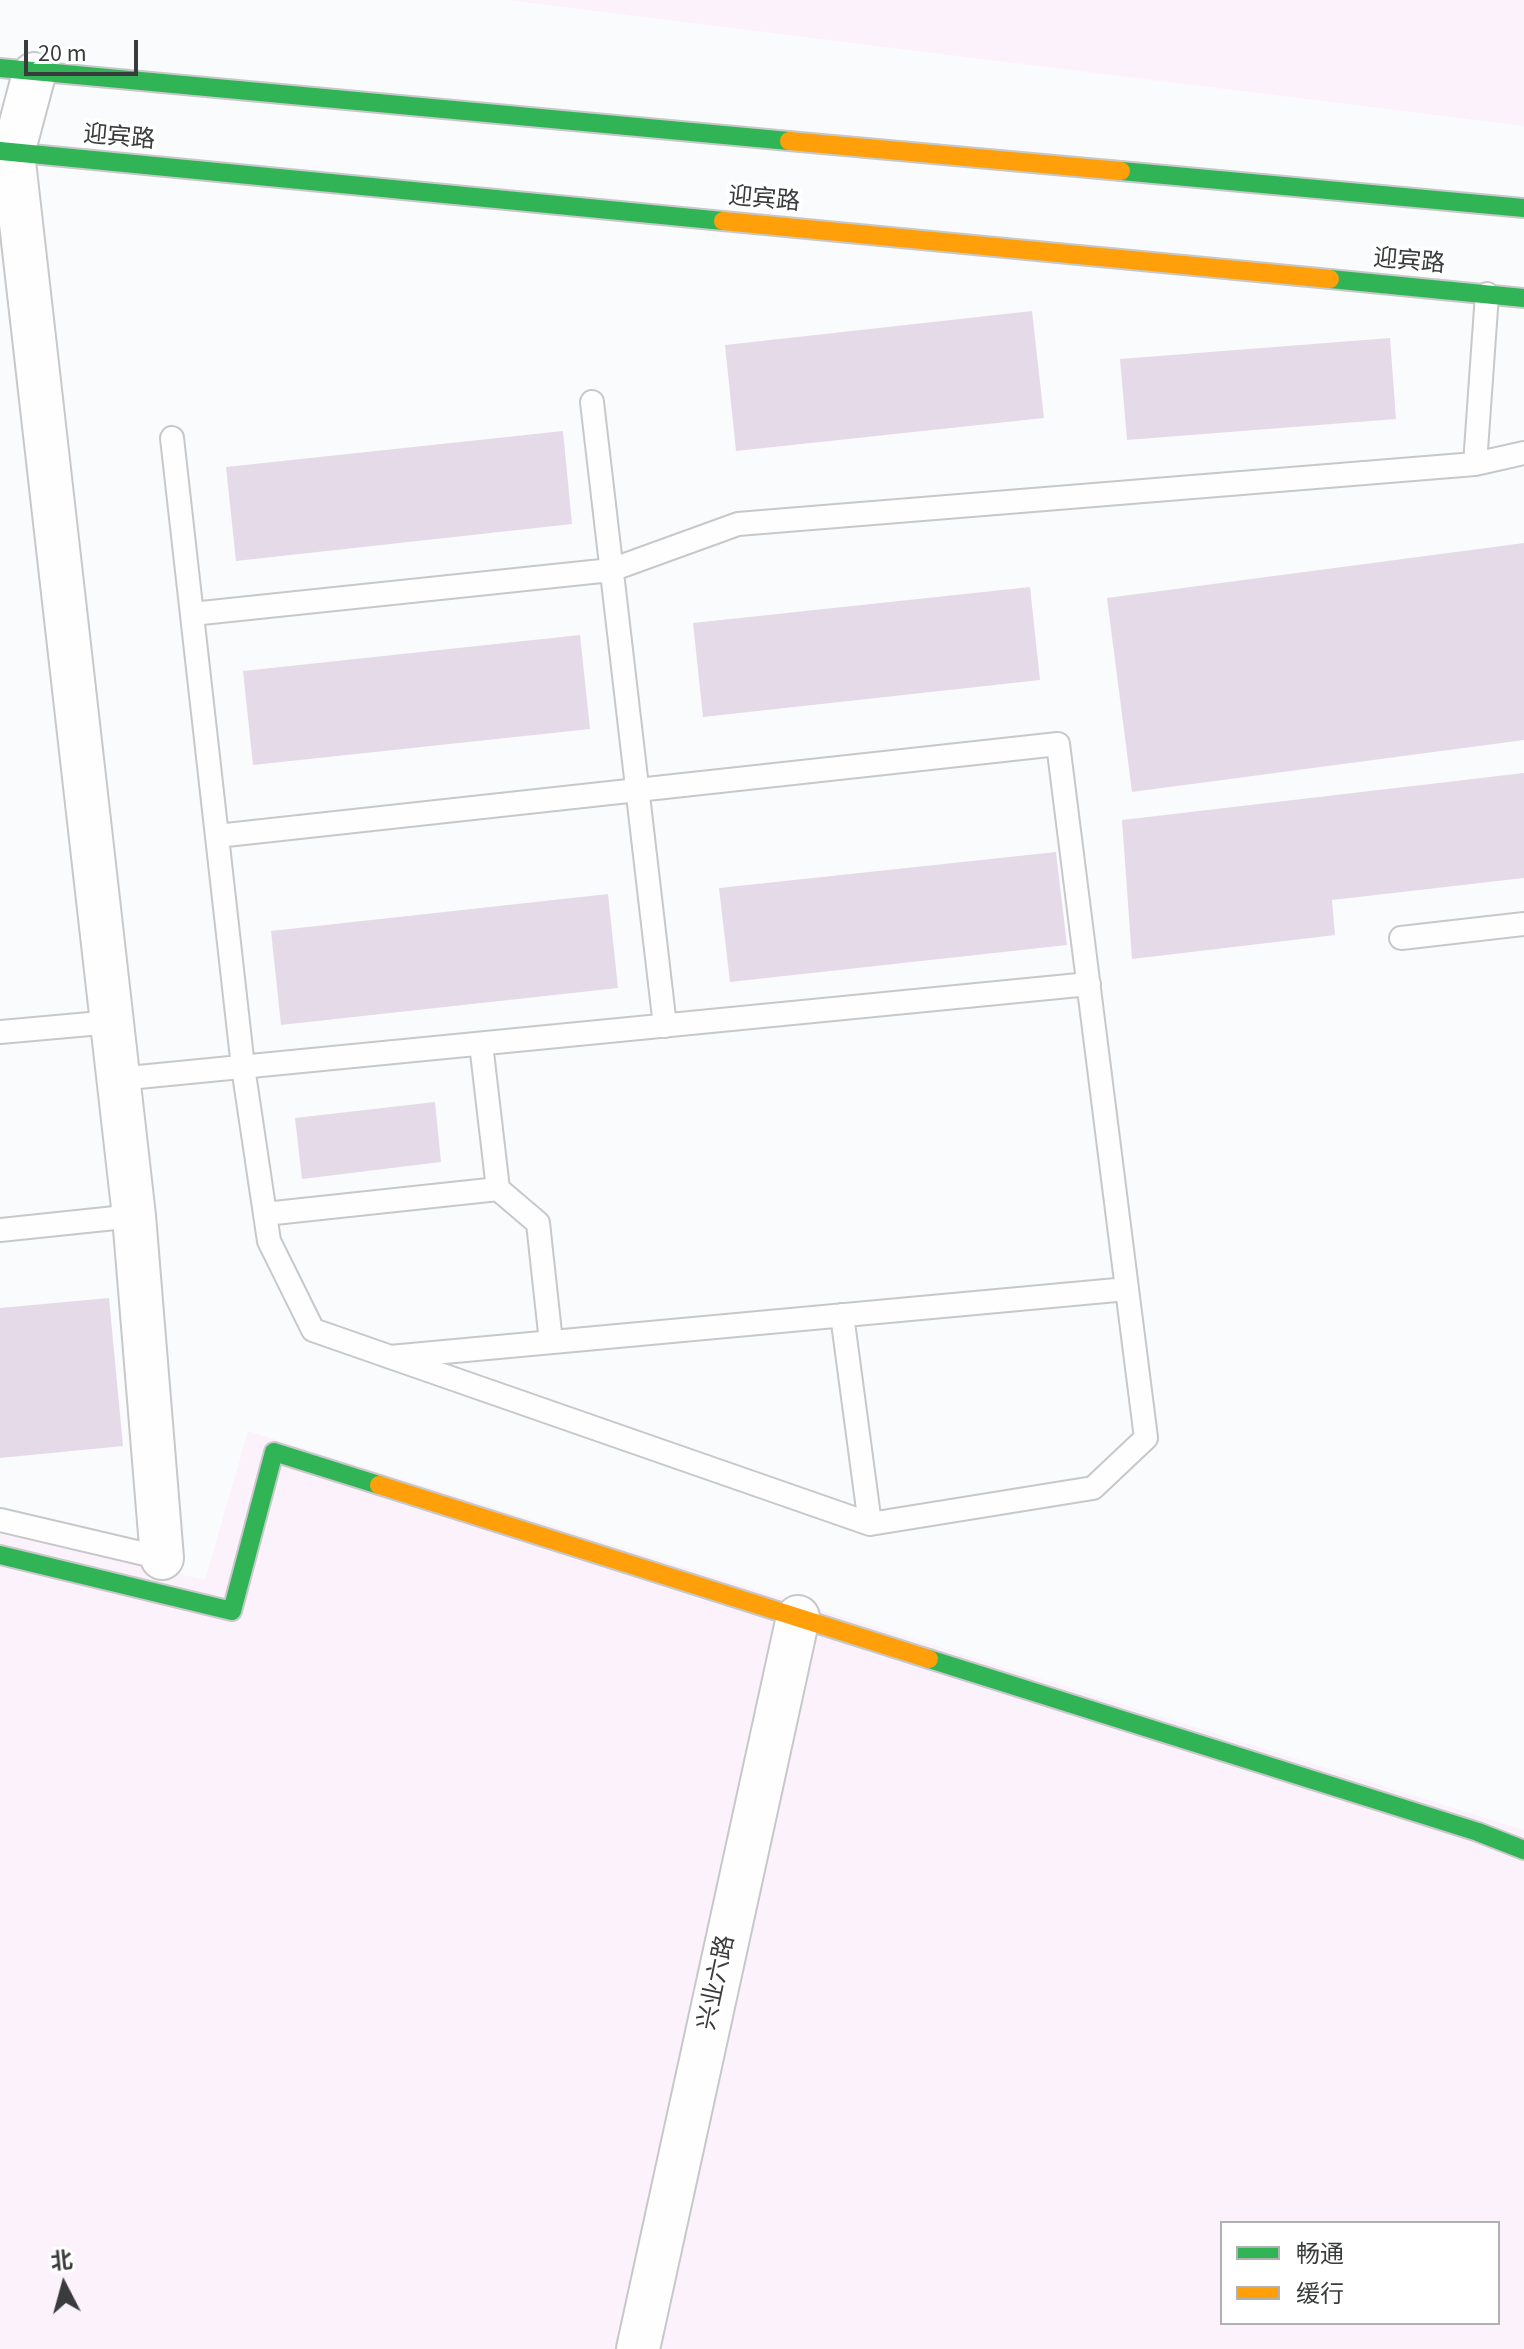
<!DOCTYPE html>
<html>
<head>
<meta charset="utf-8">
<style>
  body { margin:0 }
  #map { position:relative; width:1524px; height:2349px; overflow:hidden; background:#fafbfd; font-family:"Source Sans 3","Noto Sans SC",sans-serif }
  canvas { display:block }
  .legend { position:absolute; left:1220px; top:2221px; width:280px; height:104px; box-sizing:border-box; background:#fff; border:2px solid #b0b1b1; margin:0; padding:10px 14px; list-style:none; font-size:24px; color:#3a3b3c }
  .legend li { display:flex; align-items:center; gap:16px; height:40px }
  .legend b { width:40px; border:2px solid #b0b1b1 }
  .north { position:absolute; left:24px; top:2245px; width:80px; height:80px; -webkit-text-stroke:6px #fff; paint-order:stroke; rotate:354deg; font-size:22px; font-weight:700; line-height:32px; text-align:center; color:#3a3b3c }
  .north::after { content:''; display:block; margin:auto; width:28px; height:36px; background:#3a3b3c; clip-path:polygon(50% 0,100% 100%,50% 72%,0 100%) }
  .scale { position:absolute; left:24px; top:40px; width:114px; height:36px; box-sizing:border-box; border:4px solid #3a3b3c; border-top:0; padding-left:10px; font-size:24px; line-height:28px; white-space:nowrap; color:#3a3b3c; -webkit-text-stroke:6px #fff; paint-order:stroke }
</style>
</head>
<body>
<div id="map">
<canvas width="1524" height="2349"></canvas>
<ul class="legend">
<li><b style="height:10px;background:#30b455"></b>畅通</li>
<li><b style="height:10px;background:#ff9f0a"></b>缓行</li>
</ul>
<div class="north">北</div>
<div class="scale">20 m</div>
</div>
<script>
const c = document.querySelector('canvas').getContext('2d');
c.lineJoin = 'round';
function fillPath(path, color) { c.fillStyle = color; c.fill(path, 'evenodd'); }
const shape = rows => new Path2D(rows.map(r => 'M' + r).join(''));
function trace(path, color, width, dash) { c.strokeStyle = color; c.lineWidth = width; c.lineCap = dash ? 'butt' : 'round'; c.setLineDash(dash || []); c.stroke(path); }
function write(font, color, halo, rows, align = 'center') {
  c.font = font + ' "Source Sans 3","Noto Sans SC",sans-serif'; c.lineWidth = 8; c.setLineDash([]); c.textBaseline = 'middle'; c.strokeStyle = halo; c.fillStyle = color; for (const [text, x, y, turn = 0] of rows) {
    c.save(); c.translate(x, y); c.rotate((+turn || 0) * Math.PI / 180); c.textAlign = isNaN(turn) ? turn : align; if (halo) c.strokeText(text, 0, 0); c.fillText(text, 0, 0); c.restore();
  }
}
const industrial = shape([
  [506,0,1524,0,1524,126],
  [248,1431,1524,1830,1524,2349,0,2349,0,1531,205,1580],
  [1222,2223,1498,2223,1498,2323,1222,2323]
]);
const building = shape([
  [1032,311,1044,418,736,451,725,345],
  [1390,338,1396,419,1127,440,1120,359],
  [563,431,572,524,236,561,226,467],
  [1524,543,1524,740,1132,792,1107,598],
  [1030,587,1040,680,703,717,693,623],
  [580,635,590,729,253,765,243,671],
  [1524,773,1524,878,1332,900,1335,935,1132,959,1122,820],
  [1056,852,1067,945,730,982,719,888],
  [608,894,618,988,281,1025,271,931],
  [435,1102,441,1162,302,1179,295,1118],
  [109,1298,123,1446,0,1458,0,1308]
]);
const lane = shape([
  [592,402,665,1026],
  [172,438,243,1067,269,1241,313,1330,870,1524,1093,1488,1146,1438,1127,1289],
  [1475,464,1524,453],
  [192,614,611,570,738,524,1475,464,1487,294],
  [217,836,1058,744,1127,1289,390,1357],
  [1401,938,1524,924],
  [0,1032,112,1022],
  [118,1079,1089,984],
  [498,1189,538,1223,551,1342],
  [265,1214,498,1189,481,1044],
  [0,1230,134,1216],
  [842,1315,870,1524],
  [0,1520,162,1558]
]);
const street = shape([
  [34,74,13,153,134,1216,162,1558],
  [638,2349,798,1617]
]);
const fast = shape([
  [0,68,789,141],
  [0,151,723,221],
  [1121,171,1524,208],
  [1330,279,1524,298],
  [0,1555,232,1611,274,1452,379,1485],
  [929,1659,1478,1832,1524,1850]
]);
const slow = shape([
  [789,141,1121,171],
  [723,221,1330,279],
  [379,1485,929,1659]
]);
const streetNames = [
  ["迎宾路",119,139,5],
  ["迎宾路",764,201,5],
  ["迎宾路",1409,263,5],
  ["兴业六路",718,1983,-78]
];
fillPath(industrial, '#fcf2fc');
fillPath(building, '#e5dbe8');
trace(lane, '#c7c8ca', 26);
trace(street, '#c7c8ca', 46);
trace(fast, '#c7c8ca', 22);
trace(slow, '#c7c8ca', 22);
trace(lane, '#fefeff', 22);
trace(street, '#fefeff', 42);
trace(fast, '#30b455', 18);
trace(slow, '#ff9f0a', 18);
write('24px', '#3a3b3c', '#fff', streetNames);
</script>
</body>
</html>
